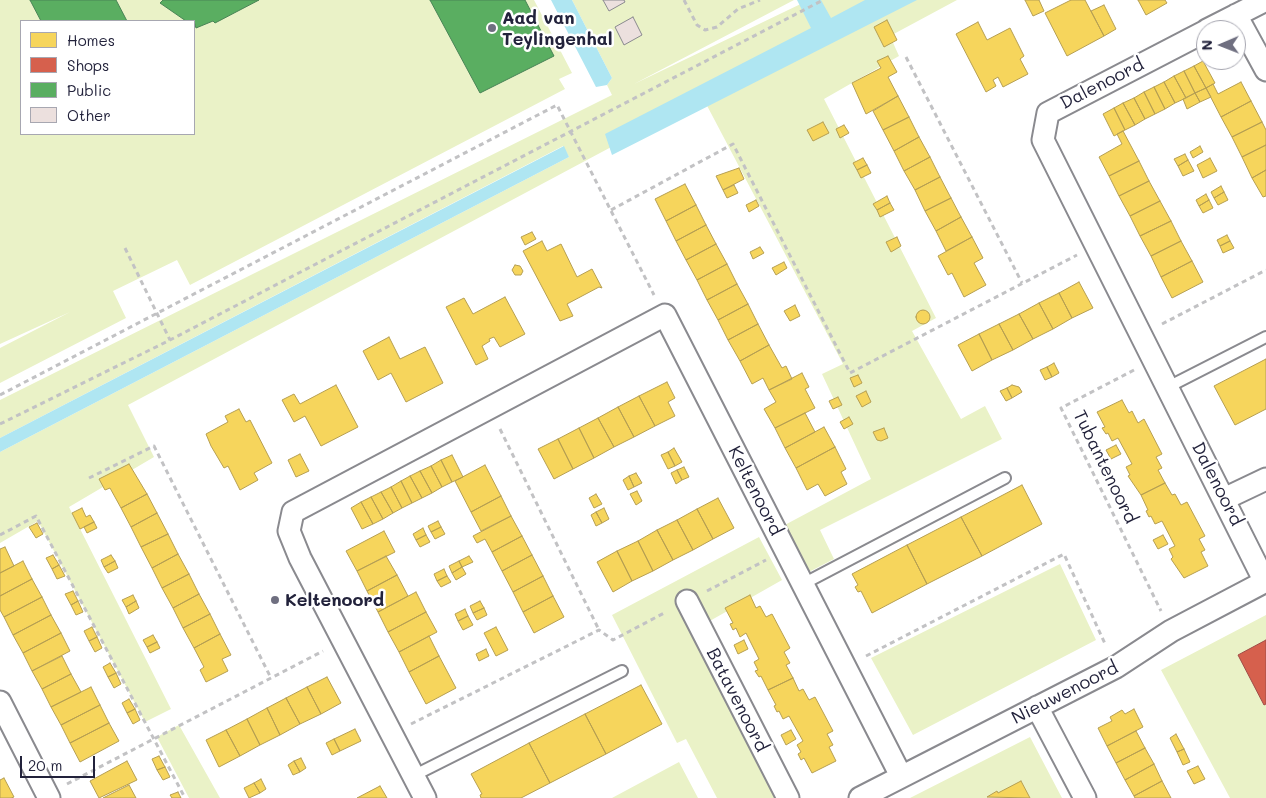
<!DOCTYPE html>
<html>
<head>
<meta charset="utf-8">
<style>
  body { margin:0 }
  #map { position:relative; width:1266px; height:798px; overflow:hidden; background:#fff; font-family:Mali,sans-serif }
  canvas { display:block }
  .legend { position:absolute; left:20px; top:20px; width:175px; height:115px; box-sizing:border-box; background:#fff; border:1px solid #a7a7b1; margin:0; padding:6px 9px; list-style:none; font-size:15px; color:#22223b }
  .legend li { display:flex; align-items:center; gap:10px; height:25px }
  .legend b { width:25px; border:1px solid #a7a7b1 }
  .north { position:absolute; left:1196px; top:20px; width:50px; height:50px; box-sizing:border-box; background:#fff; border:1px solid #a7a7b1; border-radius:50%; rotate:269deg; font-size:14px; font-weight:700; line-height:20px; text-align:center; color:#22223b }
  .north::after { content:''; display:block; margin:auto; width:18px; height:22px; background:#6f6f80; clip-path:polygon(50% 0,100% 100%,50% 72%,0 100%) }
  .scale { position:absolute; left:20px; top:756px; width:75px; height:22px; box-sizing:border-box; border:2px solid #22223b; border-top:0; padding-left:6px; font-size:15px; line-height:18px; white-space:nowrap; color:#22223b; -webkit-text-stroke:4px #fff; paint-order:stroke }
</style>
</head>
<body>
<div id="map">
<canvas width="1266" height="798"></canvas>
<ul class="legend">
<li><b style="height:14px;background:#f6d55c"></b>Homes</li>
<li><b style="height:14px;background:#d6604d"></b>Shops</li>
<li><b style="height:14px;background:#5aae61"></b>Public</li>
<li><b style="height:14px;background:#ece0de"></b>Other</li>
</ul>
<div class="north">N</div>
<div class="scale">20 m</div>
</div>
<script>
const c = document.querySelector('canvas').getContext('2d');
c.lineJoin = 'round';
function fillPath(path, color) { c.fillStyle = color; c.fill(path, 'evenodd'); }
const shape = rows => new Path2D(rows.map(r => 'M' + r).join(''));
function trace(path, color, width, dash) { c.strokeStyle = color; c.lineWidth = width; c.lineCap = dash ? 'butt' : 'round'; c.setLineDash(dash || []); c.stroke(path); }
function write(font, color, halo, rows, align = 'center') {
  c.font = font + ' Mali,sans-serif'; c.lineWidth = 5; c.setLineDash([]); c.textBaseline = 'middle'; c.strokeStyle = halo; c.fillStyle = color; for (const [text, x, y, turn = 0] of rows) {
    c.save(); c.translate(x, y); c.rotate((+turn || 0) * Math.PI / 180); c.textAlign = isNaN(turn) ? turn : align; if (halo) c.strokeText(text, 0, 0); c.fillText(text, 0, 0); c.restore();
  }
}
const green = shape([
  [0,0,534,0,572,73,559,79,565,89,190,285,177,260,113,291,126,318,0,383,0,348,70,312,0,344],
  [21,21,194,21,194,134,21,134],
  [572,0,794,0,634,84,809,0,957,0,890,36,899,56,824,99,936,318,912,331,961,419,985,406,1002,439,820,530,834,559,805,574,781,527,871,479,822,374,843,364,703,98,128,405,154,457,69,507,171,709,145,722,38,521,0,543,0,452,569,157,563,146,0,438,0,400,612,95,607,85,612,78],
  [759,537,782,580,708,622,797,798,717,798,686,739,677,743,612,615],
  [1060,564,1096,640,913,735,871,658],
  [1266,615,1266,798,1230,798,1161,670],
  [179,725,220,798,189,798,157,737],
  [1030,737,1062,798,910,798],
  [679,762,698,798,612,798]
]);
const water = shape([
  [551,0,572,0,612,78,607,85,596,87],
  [797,0,821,0,831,18,865,0,917,0,612,155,605,134,811,28],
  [564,146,569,157,0,452,0,438]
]);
const homes = shape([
  [1025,0,1039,0,1044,11,1033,16,1025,0],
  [1071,0,1085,0,1104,36,1067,56,1045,13,1071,0],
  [1138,0,1165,0,1167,3,1146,15,1138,0],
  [1104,5,1116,29,1104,36,1091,11,1104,5],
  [887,20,897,40,884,47,874,27,887,20],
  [978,22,987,40,1010,28,1024,56,1020,59,1028,74,1003,87,998,77,993,80,996,86,986,92,956,34,978,22],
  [888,56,897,72,888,77,898,96,866,114,852,83,881,68,877,61,888,56],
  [1203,61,1215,83,1206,88,1194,66,1203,61],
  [1194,66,1206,88,1195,93,1184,71,1194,66],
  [1184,71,1195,93,1186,98,1174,76,1184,71],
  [1174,76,1186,98,1175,103,1164,82,1174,76],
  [1164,82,1175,103,1165,109,1154,87,1164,82],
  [1241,82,1251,101,1221,117,1206,88,1213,84,1218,94,1241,82],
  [1154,87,1165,109,1155,114,1144,92,1154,87],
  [1206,88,1211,97,1200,102,1195,93,1206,88],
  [1144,92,1155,114,1145,119,1134,98,1144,92],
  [1195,93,1200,102,1187,109,1183,99,1195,93],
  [898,96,909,117,883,130,873,111,898,96],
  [1134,98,1145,119,1135,125,1123,103,1134,98],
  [1251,101,1262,122,1232,137,1221,117,1251,101],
  [1123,103,1135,125,1125,130,1114,108,1123,103],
  [1114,108,1125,130,1114,136,1103,114,1114,108],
  [909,117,919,137,894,151,883,130,909,117],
  [823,122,829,133,813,141,807,130,823,122],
  [1262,122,1266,130,1266,145,1242,157,1232,137,1262,122],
  [844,125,849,133,840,138,836,129,844,125],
  [1123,131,1139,161,1109,176,1099,157,1122,144,1117,134,1123,131],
  [919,137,930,157,904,171,894,151,919,137],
  [1266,145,1266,170,1252,178,1242,157,1266,145],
  [1200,146,1203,152,1193,158,1190,152,1200,146],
  [1185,154,1188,160,1178,166,1174,159,1185,154],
  [930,157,940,177,915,190,904,171,930,157],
  [863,158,867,165,857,170,853,163,863,158],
  [1210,158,1217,171,1203,178,1197,165,1210,158],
  [1188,160,1194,171,1183,176,1178,166,1188,160],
  [1139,161,1149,181,1119,196,1109,176,1139,161],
  [867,165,871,173,861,178,857,170,867,165],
  [739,168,744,179,723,190,716,176,739,168],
  [1266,170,1266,196,1263,197,1252,178,1266,170],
  [940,177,951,198,925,211,915,190,940,177],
  [1149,181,1160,201,1130,216,1119,196,1149,181],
  [685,184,696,205,666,221,655,199,685,184],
  [734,185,738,193,727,198,723,190,734,185],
  [1221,186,1224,192,1214,198,1211,192,1221,186],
  [1224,192,1228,200,1218,205,1214,198,1224,192],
  [1206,194,1209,200,1199,206,1196,200,1206,194],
  [887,196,890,203,877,210,873,204,887,196],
  [951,198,961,217,936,231,925,211,951,198],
  [756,200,759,206,749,212,746,205,756,200],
  [1209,200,1213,208,1203,213,1199,206,1209,200],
  [1160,201,1171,221,1140,236,1130,216,1160,201],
  [890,203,894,210,880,217,877,210,890,203],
  [696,205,706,225,676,241,666,221,696,205],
  [961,217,972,237,946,251,936,231,961,217],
  [1171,221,1181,241,1151,256,1140,236,1171,221],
  [706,225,716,244,686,260,676,241,706,225],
  [532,232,536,239,525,245,521,237,532,232],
  [1227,235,1230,241,1220,246,1217,240,1227,235],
  [897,237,901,246,891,252,886,242,897,237],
  [972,237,983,258,974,263,986,285,964,297,952,273,948,275,938,256,972,237],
  [542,241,547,251,561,244,577,277,592,269,602,288,599,287,567,304,573,316,560,321,523,251,542,241],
  [1181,241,1192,261,1161,277,1151,256,1181,241],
  [1230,241,1234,248,1223,253,1220,246,1230,241],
  [716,244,727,264,697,280,686,260,716,244],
  [760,247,764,253,753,259,750,252,760,247],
  [1192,261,1203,282,1172,298,1161,277,1192,261],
  [784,262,787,268,776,275,772,268,784,262],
  [727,264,737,284,707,300,697,280,727,264],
  [515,265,520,266,523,271,521,275,515,275,512,270,515,265],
  [1079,282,1093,308,1072,318,1059,293,1079,282],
  [737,284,748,304,718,320,707,300,737,284],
  [1059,293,1072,318,1053,329,1039,303,1059,293],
  [505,297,525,334,500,347,494,337,489,339,490,341,482,346,488,359,476,365,446,307,464,298,473,314,505,297],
  [1039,303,1053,329,1033,339,1019,314,1039,303],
  [748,304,758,324,728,340,718,320,748,304],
  [795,305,800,316,790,321,784,311,795,305],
  '916 317a7 7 0 1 1 14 0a7 7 0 1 1-14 0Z',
  [1019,314,1033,339,1013,350,999,324,1019,314],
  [758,324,769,345,740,361,728,340,758,324],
  [999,324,1013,350,992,360,979,334,999,324],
  [979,334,992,360,972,371,958,345,979,334],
  [389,337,400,359,425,347,443,383,406,402,391,373,378,380,363,351,389,337],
  [769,345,782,368,786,366,792,379,769,390,763,378,752,384,740,361,769,345],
  [1266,359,1266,409,1235,425,1214,386,1266,359],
  [1054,363,1059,373,1052,377,1047,367,1054,363],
  [1047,367,1052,377,1045,380,1040,370,1047,367],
  [802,373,809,387,805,389,815,408,775,428,764,409,776,402,769,390,802,373],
  [858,375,862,383,854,387,850,378,858,375],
  [667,382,675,398,668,402,675,416,655,426,639,396,667,382],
  [336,385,358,427,321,446,305,416,294,422,282,400,294,394,300,404,336,385],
  [1012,385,1019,387,1022,392,1012,398,1007,388,1012,385],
  [1007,388,1012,398,1006,401,1000,391,1007,388],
  [866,391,871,402,862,407,856,396,866,391],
  [639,396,655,426,634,437,618,407,639,396],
  [838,397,842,405,833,409,829,401,838,397],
  [1122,400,1129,413,1132,411,1138,423,1144,419,1162,454,1156,457,1162,468,1158,470,1165,483,1141,495,1128,476,1130,475,1126,467,1132,464,1118,438,1112,441,1108,433,1106,434,1102,428,1105,427,1097,412,1122,400],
  [618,407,634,437,614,447,598,418,618,407],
  [239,409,246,422,250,420,272,463,254,473,258,480,240,490,228,466,224,468,211,446,206,434,228,422,225,416,239,409],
  [805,413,815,432,785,448,775,428,805,413],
  [849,417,853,424,844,429,840,422,849,417],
  [598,418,614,447,594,458,579,428,598,418],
  [824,427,835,447,796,468,785,448,824,427],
  [579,428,594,458,573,469,558,439,579,428],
  [884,428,888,438,881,441,877,440,873,432,884,428],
  [558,439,573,469,554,479,538,449,558,439],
  [1116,445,1121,454,1111,459,1106,450,1116,445],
  [835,447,846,469,841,472,847,484,825,496,818,484,807,490,796,468,835,447],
  [674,448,682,462,675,466,668,452,674,448],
  [668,452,675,466,668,469,661,455,668,452],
  [300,454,309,471,296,477,288,460,300,454],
  [452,455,463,477,452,482,441,460,452,455],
  [441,460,452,482,442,487,431,466,441,460],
  [129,464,147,494,121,508,110,488,105,490,99,479,129,464],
  [485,465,501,496,471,512,455,481,485,465],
  [431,466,442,487,432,493,420,471,431,466],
  [684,467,689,477,682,480,677,470,684,467],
  [677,470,682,480,676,484,671,473,677,470],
  [420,471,432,493,422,498,410,476,420,471],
  [636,473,642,483,634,487,629,476,636,473],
  [410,476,422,498,412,503,401,481,410,476],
  [629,476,634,487,628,490,623,480,629,476],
  [401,481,412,503,402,508,391,487,401,481],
  [1165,483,1172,495,1175,494,1181,505,1187,502,1205,536,1199,539,1205,550,1201,552,1208,566,1184,578,1171,559,1173,557,1169,549,1175,546,1162,521,1155,524,1151,516,1149,517,1146,511,1148,510,1141,495,1165,483],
  [1022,485,1042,524,982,556,961,517,1022,485],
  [391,487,402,508,393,513,381,492,391,487],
  [637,491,642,501,636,505,630,494,637,491],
  [381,492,393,513,383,519,371,497,381,492],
  [147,494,157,513,131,527,121,508,147,494],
  [596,494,602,504,594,508,589,498,596,494],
  [501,496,511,516,481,531,471,512,501,496],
  [371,497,383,519,373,524,361,502,371,497],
  [718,498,734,528,713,539,697,509,718,498],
  [361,502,373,524,362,529,351,508,361,502],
  [82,508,86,517,90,515,94,522,80,529,72,513,82,508],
  [604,508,609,519,602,523,596,512,604,508],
  [697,509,713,539,693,550,677,520,697,509],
  [596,512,602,523,596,526,591,515,596,512],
  [157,513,168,534,141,547,131,527,157,513],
  [511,516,522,536,492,552,485,539,477,543,473,536,511,516],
  [961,517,982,556,927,584,907,545,961,517],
  [677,520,693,550,673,560,657,530,677,520],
  [438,521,441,527,431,532,428,526,438,521],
  [94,522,97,528,87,533,84,527,94,522],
  [37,523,43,534,36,538,29,527,37,523],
  [441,527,445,534,435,539,431,532,441,527],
  [423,528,426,535,416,540,413,534,423,528],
  [657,530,673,560,653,571,638,541,657,530],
  [384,531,395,552,357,571,346,551,384,531],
  [168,534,178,554,152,568,141,547,168,534],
  [426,535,430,542,420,547,416,540,426,535],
  [1163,535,1168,544,1158,549,1153,540,1163,535],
  [522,536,532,555,502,571,492,552,522,536],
  [638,541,653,571,632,581,617,551,638,541],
  [907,545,927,584,872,613,861,591,858,592,855,587,858,585,852,574,907,545],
  [5,547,14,566,0,573,0,549,5,547],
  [617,551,632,581,613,592,597,562,617,551],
  [178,554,189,574,162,588,152,568,178,554],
  [53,555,59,565,52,569,46,558,53,555],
  [111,555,115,561,104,567,101,560,111,555],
  [532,555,543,576,513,592,502,571,532,555],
  [386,556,397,575,367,591,357,571,386,556],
  [469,556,473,562,462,567,459,561,469,556],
  [23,561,32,579,0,596,0,573,23,561],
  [115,561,118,568,108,573,104,567,115,561],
  [459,561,462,567,452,573,449,566,459,561],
  [59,565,65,576,57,579,52,569,59,565],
  [462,567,466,574,456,580,452,573,462,567],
  [444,569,447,576,437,581,434,574,444,569],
  [189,574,199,594,173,608,162,588,189,574],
  [397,575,408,596,378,612,367,591,397,575],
  [447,576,451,582,441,587,437,581,447,576],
  [543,576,553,596,523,612,513,592,543,576],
  [32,579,42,597,4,617,0,610,0,596,32,579],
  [73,591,78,601,71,605,65,594,73,591],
  [416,592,426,612,388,632,378,612,416,592],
  [199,594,210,614,183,628,173,608,199,594],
  [133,595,136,601,126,607,122,600,133,595],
  [750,595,756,608,760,606,766,617,772,614,790,648,784,652,790,663,786,665,793,678,768,690,761,676,759,677,755,671,758,670,754,662,759,659,746,633,740,637,736,628,733,630,730,624,733,623,725,608,750,595],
  [553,596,564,617,534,633,523,612,553,596],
  [42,597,51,615,13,635,4,617,42,597],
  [78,601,83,612,76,615,71,605,78,601],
  [136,601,139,608,129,614,126,607,136,601],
  [480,601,484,608,473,613,470,606,480,601],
  [484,608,487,615,477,620,473,613,484,608],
  [465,609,468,616,458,621,455,614,465,609],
  [426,612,437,632,399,652,388,632,426,612],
  [210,614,220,634,194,648,183,628,210,614],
  [51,615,61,633,23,653,13,635,51,615],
  [468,616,473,625,463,630,458,621,468,616],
  [92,627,97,637,89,641,84,631,92,627],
  [496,627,508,650,496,656,484,633,496,627],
  [61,633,70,651,32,671,23,653,61,633],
  [220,634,231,655,222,659,228,671,206,682,200,670,204,667,194,648,220,634],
  [153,635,157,642,147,647,143,640,153,635],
  [429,636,439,656,409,672,399,652,429,636],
  [97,637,102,648,95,652,89,641,97,637],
  [744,640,748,649,738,654,734,645,744,640],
  [157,642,160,648,150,653,147,647,157,642],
  [486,649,489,656,479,661,476,654,486,649],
  [62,656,71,674,42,689,32,671,62,656],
  [439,656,456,688,426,704,409,672,439,656],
  [110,663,116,673,108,677,103,667,110,663],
  [116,673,121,684,114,688,108,677,116,673],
  [71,674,81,692,51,707,42,689,71,674],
  [327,677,341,703,321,714,307,687,327,677],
  [793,678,799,691,803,689,809,700,815,697,833,731,827,734,833,745,829,747,836,761,812,773,804,758,801,760,798,754,801,752,797,745,803,741,789,716,783,719,779,711,777,712,774,706,776,705,768,690,793,678],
  [641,685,662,724,606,754,585,714,641,685],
  [91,687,100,705,61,725,51,707,91,687],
  [307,687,321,714,300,724,286,698,307,687],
  [286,698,300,724,280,735,267,708,286,698],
  [129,699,135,709,127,713,122,703,129,699],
  [100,705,109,723,70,743,61,725,100,705],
  [267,708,280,735,260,745,247,719,267,708],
  [135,709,140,720,133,724,127,713,135,709],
  [1134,709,1143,727,1107,746,1098,728,1112,721,1110,717,1122,710,1125,714,1134,709],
  [585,714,606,754,550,783,529,743,585,714],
  [247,719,260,745,240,756,226,730,247,719],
  [109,723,119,741,80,762,70,743,109,723],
  [355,729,361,741,340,751,334,739,355,729],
  [226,730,240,756,219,767,206,740,226,730],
  [791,730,796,739,786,745,781,735,791,730],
  [1136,731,1145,748,1116,763,1107,746,1136,731],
  [1176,734,1184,749,1177,752,1170,738,1176,734],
  [334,739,340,751,332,755,326,743,334,739],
  [529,743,550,783,521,798,481,798,480,795,482,794,471,774,529,743],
  [1145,748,1154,764,1125,780,1116,763,1145,748],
  [1184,749,1190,762,1183,765,1177,752,1184,749],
  [159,756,165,767,157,770,152,759,159,756],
  [301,758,306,768,300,772,294,761,301,758],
  [127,761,137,780,99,798,90,781,127,761],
  [294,761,300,772,293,775,288,765,294,761],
  [1154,764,1162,781,1134,796,1125,780,1154,764],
  [1198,766,1205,779,1194,784,1187,771,1198,766],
  [165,767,170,777,163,780,157,770,165,767],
  [4,778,14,797,11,798,0,798,0,780,4,778],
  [261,779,266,789,260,793,254,783,261,779],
  [1021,781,1030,798,987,797,997,791,998,793,1021,781],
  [1162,781,1171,798,1135,798,1134,796,1162,781],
  [254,783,260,793,249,798,244,788,254,783],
  [129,785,136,798,103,798,129,785],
  [380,786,387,798,357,798,380,786],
  [178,792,181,798,172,798,170,795,178,792]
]);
const shops = shape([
  [1266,640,1266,704,1264,705,1238,655,1266,640]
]);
const public = shape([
  [30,0,116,0,127,21,41,21,30,0],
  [163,0,259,0,215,23,213,21,196,28,194,21,186,21,160,3,163,0],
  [430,0,525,0,554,56,480,93,430,0]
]);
const building = shape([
  [603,0,624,0,625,2,609,11,603,0],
  [633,17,642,35,624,45,615,27,633,17]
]);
const path = shape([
  [684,0,697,25,705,30,717,27,738,9,760,0],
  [906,57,1022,283],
  [611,210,733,144,850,373,1077,255],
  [125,248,170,340],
  [1162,324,1266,270],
  [1134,370,1061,408,1161,611],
  [0,395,557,105,654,295],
  [0,424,170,340,823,0],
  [500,429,599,630],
  [89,478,154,446,271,678],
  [0,535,36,516,185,798],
  [707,591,766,560],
  [866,656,1064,554,1106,646],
  [411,724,599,630,613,640,666,612],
  [67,784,323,651]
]);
const lane = shape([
  [1168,387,1266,337],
  [803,584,1005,478],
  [413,776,622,671]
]);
const street = shape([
  [1236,15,1266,70],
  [1207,30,1266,0],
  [1206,31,1048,113,1043,140,1265,582],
  [1224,499,1266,479],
  [687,601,788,798],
  [0,702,49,798],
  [1037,707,1085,798],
  [425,798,300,558,289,531,293,512,665,315,901,776],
  [860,798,1116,667,1171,631,1266,581]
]);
const markers = [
  [492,28,5,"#6f6f80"],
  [275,600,5,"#6f6f80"]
];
const poiNames = [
  ["Aad van",502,18],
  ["Teylingenhal",502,39],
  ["Keltenoord",285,600]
];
const streetNames = [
  ["Dalenoord",1102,84,-27],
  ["Tubantenoord",1105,467,64],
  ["Dalenoord",1217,484,63],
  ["Keltenoord",755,491,63],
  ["Nieuwenoord",1065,693,-27],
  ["Batavenoord",737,700,63]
];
fillPath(green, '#eaf2c7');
fillPath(water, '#afe6f2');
fillPath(homes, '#f6d55c');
trace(homes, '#b69f52', 1);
fillPath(shops, '#d6604d');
trace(shops, '#a04d48', 1);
fillPath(public, '#5aae61');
trace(public, '#498456', 1);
fillPath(building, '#ece0de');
trace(building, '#8a8a8f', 1);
trace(lane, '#8a8a8f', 14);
trace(street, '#8a8a8f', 25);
trace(path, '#c2c2c4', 3, [5, 4]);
trace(lane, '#fff', 10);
trace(street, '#fff', 21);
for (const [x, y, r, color] of markers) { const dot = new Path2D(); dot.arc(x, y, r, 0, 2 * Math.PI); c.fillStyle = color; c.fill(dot); trace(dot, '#fff', 2); }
write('bold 18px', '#22223b', '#fff', poiNames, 'left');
write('18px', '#22223b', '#fff', streetNames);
</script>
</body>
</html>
